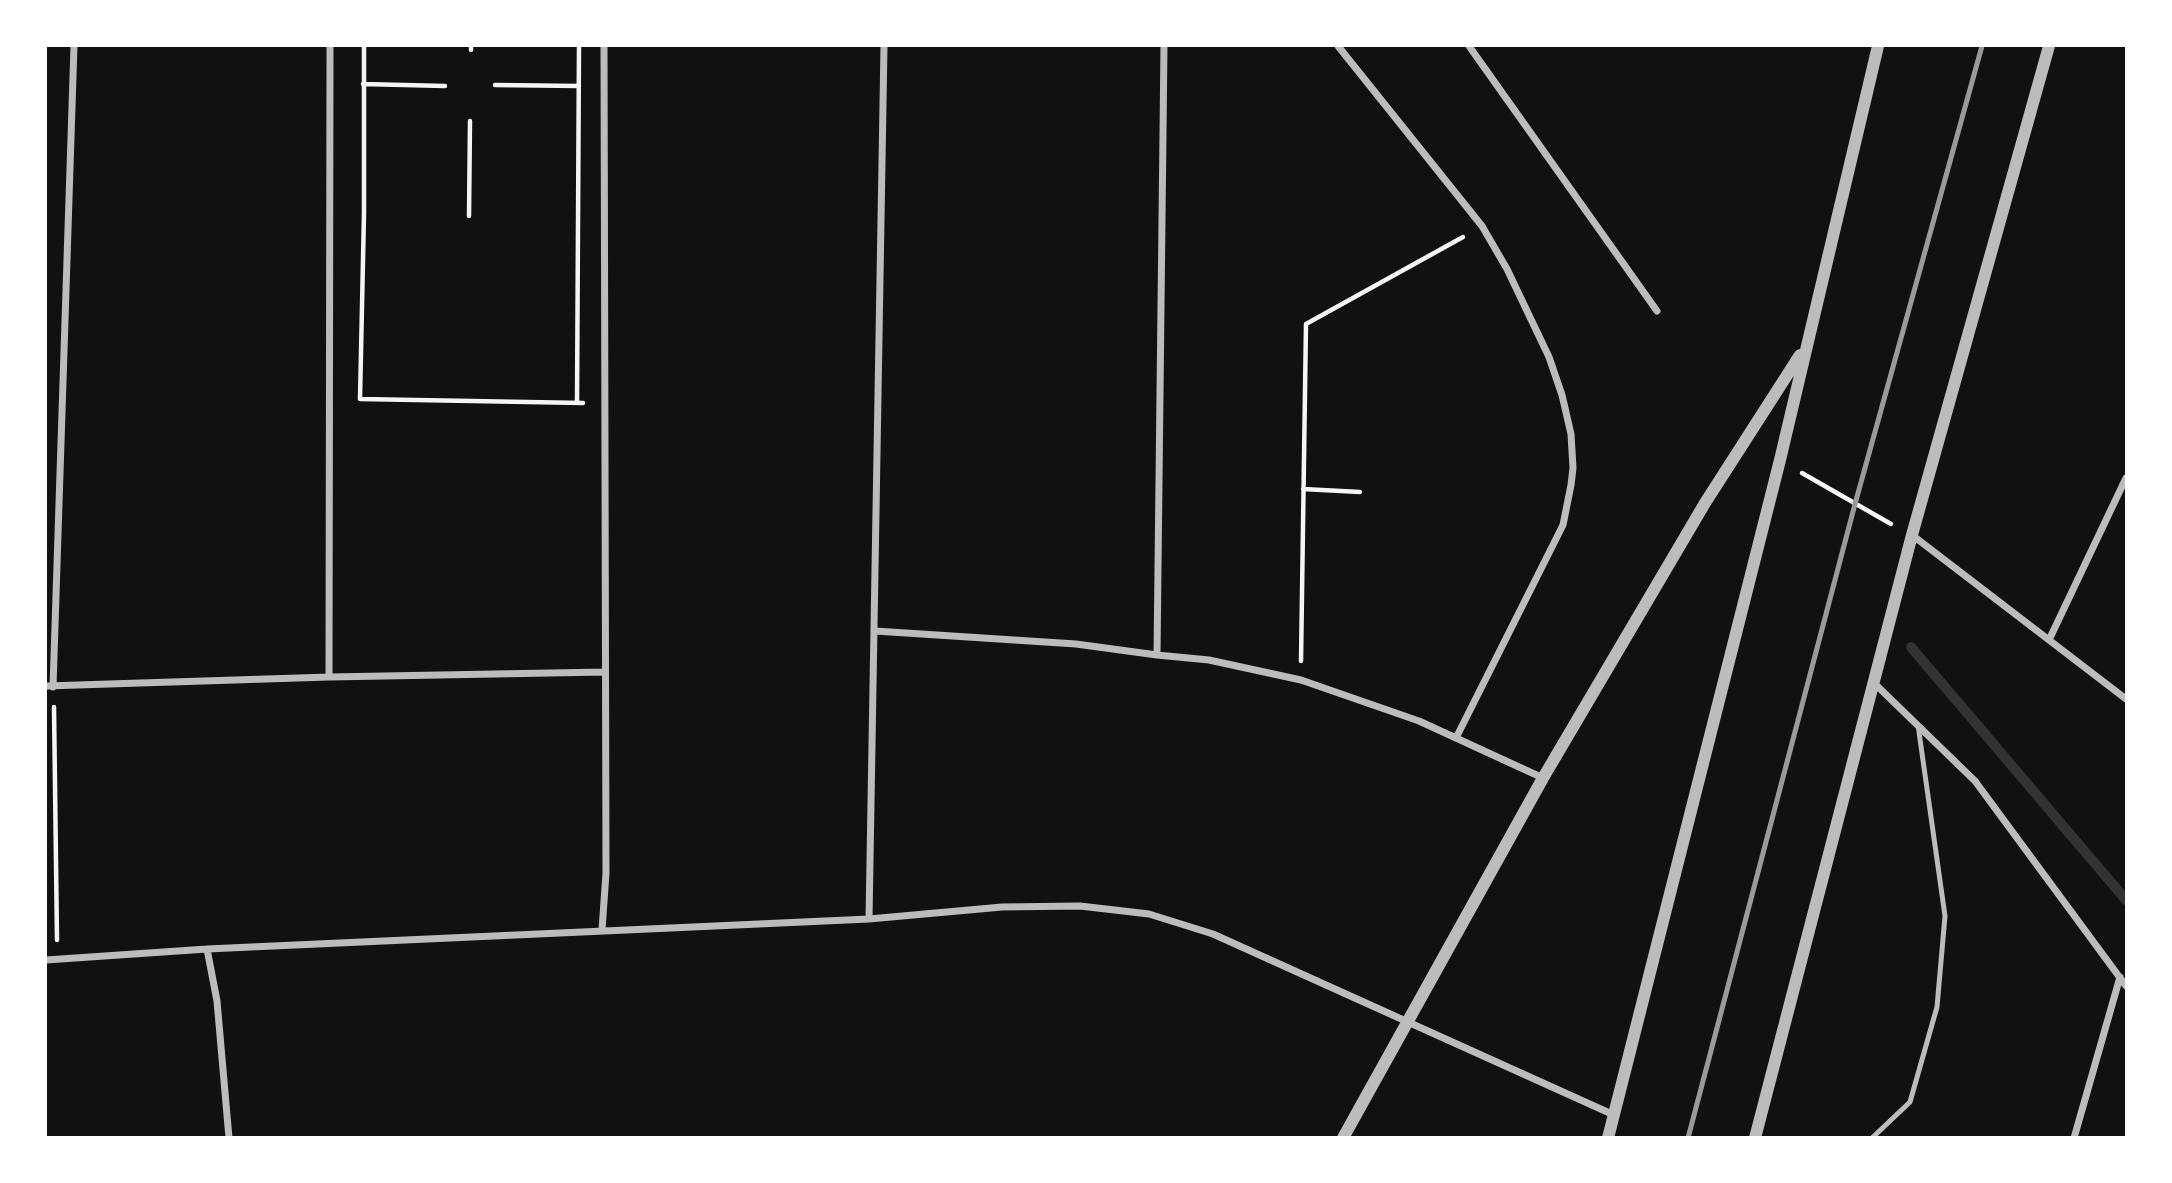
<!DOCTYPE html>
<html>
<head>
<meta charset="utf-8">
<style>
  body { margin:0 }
  #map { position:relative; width:2172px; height:1183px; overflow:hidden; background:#111; font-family:Helvetica,sans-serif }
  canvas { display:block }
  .frame { position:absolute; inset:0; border:47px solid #fff; pointer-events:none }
</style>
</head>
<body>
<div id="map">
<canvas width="2172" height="1183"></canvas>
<div class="frame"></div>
</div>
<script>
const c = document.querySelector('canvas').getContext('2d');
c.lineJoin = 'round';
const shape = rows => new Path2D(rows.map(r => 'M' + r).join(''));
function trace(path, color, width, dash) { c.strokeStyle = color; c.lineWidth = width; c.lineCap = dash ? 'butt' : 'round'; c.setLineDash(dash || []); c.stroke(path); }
const stream = shape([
  [1911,647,2126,900]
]);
const path = shape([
  [364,46,364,214,360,399,583,403],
  [471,50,471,46],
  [363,84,445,86],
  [495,85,579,86],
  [469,216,470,121],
  [577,403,579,46],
  [1802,473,1891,524],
  [1303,489,1360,492],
  [1301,661,1306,324,1463,237],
  [54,707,57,940]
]);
const service = shape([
  [1872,1138,1910,1102,1937,1007,1945,916,1918,725]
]);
const minor = shape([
  [1338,46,1482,226,1507,269,1549,357,1562,395,1571,434,1573,468,1571,485,1563,525,1456,738],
  [1469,46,1657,311],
  [1912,535,2126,699],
  [875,631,1076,644,1157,655,1209,660,1301,680,1419,721,1543,778],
  [2049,640,2126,478],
  [1157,655,1164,46],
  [329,677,330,46],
  [1873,682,1975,781,2126,986],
  [46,686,329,677,605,672],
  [53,687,74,46],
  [869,919,884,46],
  [602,930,606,873,604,46],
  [207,949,217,1001,229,1138],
  [46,960,207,949,869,919,1002,907,1080,906,1149,914,1213,934,1614,1115],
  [2074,1138,2120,977]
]);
const tertiary = shape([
  [1343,1138,1543,778,1705,503,1800,355],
  [1608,1138,1780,460,1878,46],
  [1755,1138,1912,535,2049,46]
]);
const rail = shape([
  [1688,1138,1855,504,1982,46]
]);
trace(stream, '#333', 10);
trace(path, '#f5f5f5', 4.5);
trace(service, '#bcbcbc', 5);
trace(minor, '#bcbcbc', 7);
trace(tertiary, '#bcbcbc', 12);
trace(rail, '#9a9a9a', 5);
</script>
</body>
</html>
